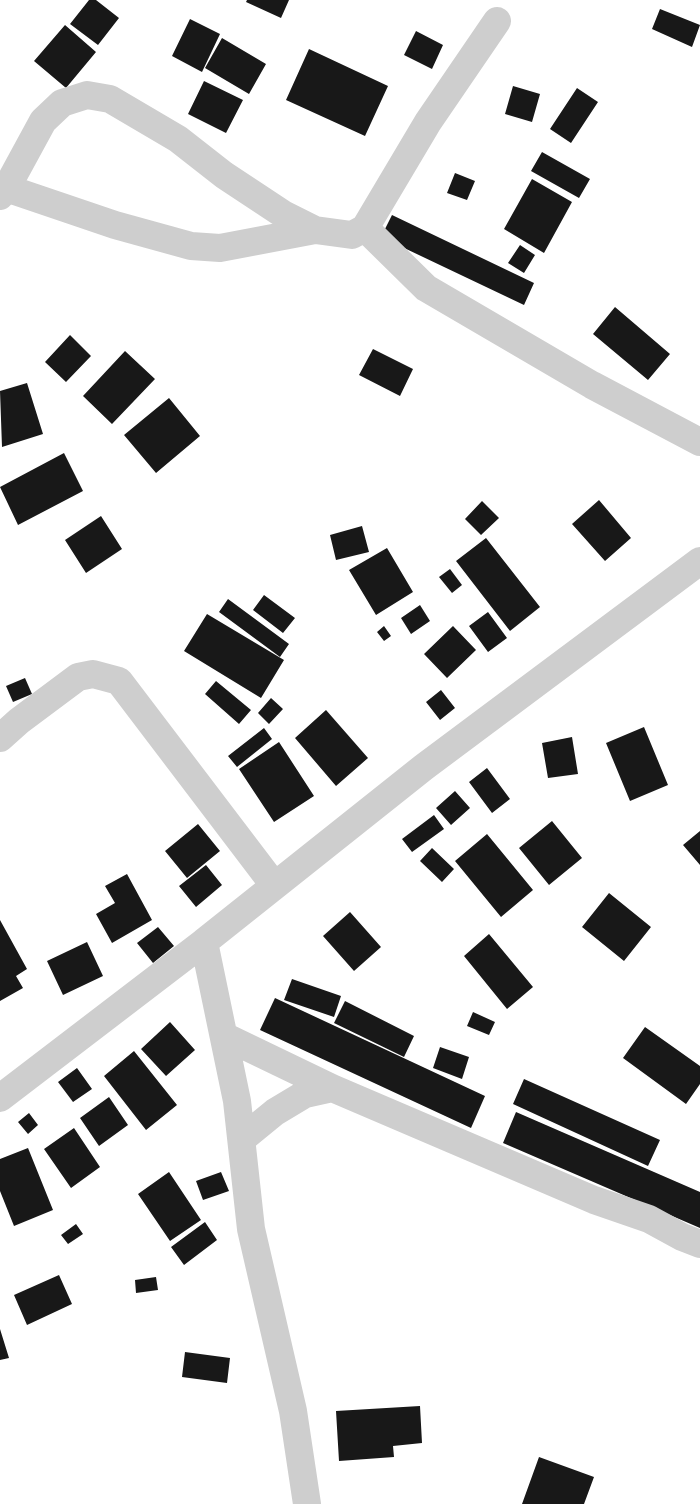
<!DOCTYPE html>
<html>
<head>
<meta charset="utf-8">
<style>
  body { margin:0 }
  canvas { display:block; background:#fff }
</style>
</head>
<body>
<canvas width="700" height="1504"></canvas>
<script>
const c = document.querySelector('canvas').getContext('2d');
c.lineJoin = 'round';
function fillPath(path, color) { c.fillStyle = color; c.fill(path, 'evenodd'); }
const shape = rows => new Path2D(rows.map(r => 'M' + r).join(''));
function trace(path, color, width, dash) { c.strokeStyle = color; c.lineWidth = width; c.lineCap = dash ? 'butt' : 'round'; c.setLineDash(dash || []); c.stroke(path); }
const building = shape([
  [89,0,96,0,119,18,98,45,70,24],
  [247,0,289,0,281,18,246,2],
  [660,9,700,25,692,47,652,29],
  [190,19,220,34,202,72,172,56],
  [65,25,96,52,66,88,34,61],
  [416,31,443,45,432,69,404,55],
  [222,38,266,64,249,94,205,68],
  [309,49,388,86,365,136,286,100],
  [204,81,243,100,226,133,188,114],
  [513,86,540,94,532,122,505,114],
  [577,88,598,102,571,143,550,129],
  [542,152,590,179,579,198,531,171],
  [455,173,475,181,467,200,447,193],
  [532,179,572,202,544,253,504,229],
  [392,215,534,283,524,305,381,237],
  [520,245,535,255,524,273,508,263],
  [615,307,670,354,648,380,593,334],
  [70,335,91,356,66,382,45,362],
  [373,349,413,369,400,396,359,375],
  [125,351,155,379,112,424,83,396],
  [27,383,43,434,2,447,0,391],
  [169,398,200,436,156,473,124,435],
  [64,453,83,491,18,525,0,487],
  [599,500,631,538,605,561,572,524],
  [482,501,499,518,481,535,465,519],
  [101,516,122,549,86,573,65,540],
  [362,526,369,552,336,560,330,535],
  [486,538,540,607,510,631,456,561],
  [387,548,413,592,376,615,349,570],
  [450,569,462,585,452,593,439,577],
  [264,595,295,618,283,633,253,610],
  [228,599,289,644,280,657,219,612],
  [420,605,430,621,411,634,401,618],
  [488,612,507,638,488,652,469,626],
  [207,614,284,660,261,698,184,651],
  [384,626,391,636,384,641,377,632],
  [453,626,476,650,447,678,424,654],
  [25,678,32,694,13,702,6,686],
  [216,681,251,710,239,724,205,694],
  [441,690,455,708,440,720,426,702],
  [271,698,283,709,269,724,258,713],
  [326,710,368,758,336,786,295,738],
  [644,727,668,785,630,801,606,743],
  [264,728,272,739,237,767,228,756],
  [572,737,578,774,548,778,542,743],
  [279,742,314,796,274,822,239,769],
  [487,768,510,799,492,813,469,782],
  [455,791,470,808,451,825,436,808],
  [434,815,444,829,412,852,402,839],
  [552,821,582,858,549,885,519,848],
  [198,824,220,851,187,878,165,851],
  [700,831,700,865,683,845],
  [487,834,533,890,501,917,455,861],
  [432,848,454,869,442,882,420,861],
  [206,865,222,885,196,907,179,886],
  [127,874,152,920,112,943,96,914,115,903,105,886],
  [609,893,651,927,624,961,582,927],
  [350,912,381,947,354,971,323,936],
  [0,920,27,969,16,976,23,988,0,1001],
  [158,927,174,946,153,963,137,943],
  [489,934,533,987,507,1009,464,956],
  [87,942,103,976,63,995,47,961],
  [292,979,341,996,334,1017,284,1000],
  [275,998,485,1096,471,1128,260,1030],
  [345,1001,414,1036,404,1057,334,1023],
  [473,1012,495,1022,489,1035,467,1026],
  [170,1022,195,1050,166,1076,141,1049],
  [645,1027,700,1066,700,1084,686,1104,623,1058],
  [440,1047,469,1057,462,1079,433,1068],
  [134,1051,177,1105,146,1130,104,1076],
  [77,1068,92,1089,73,1102,58,1082],
  [524,1079,660,1140,648,1166,513,1104],
  [109,1097,128,1125,99,1146,80,1118],
  [516,1112,700,1192,700,1228,503,1143],
  [29,1113,38,1125,28,1134,18,1122],
  [74,1128,100,1167,71,1188,44,1149],
  [28,1148,53,1210,14,1226,0,1191,0,1159],
  [169,1172,201,1220,170,1241,138,1194],
  [221,1172,229,1191,203,1200,196,1181],
  [205,1222,217,1240,184,1265,171,1247],
  [76,1224,83,1234,68,1244,61,1235],
  [59,1275,72,1304,27,1325,14,1295],
  [156,1277,158,1290,136,1293,135,1280],
  [0,1329,9,1358,0,1360],
  [185,1352,230,1358,227,1383,182,1377],
  [420,1406,422,1443,393,1446,394,1457,339,1461,336,1411],
  [539,1457,594,1477,584,1504,522,1504]
]);
const minor = shape([
  [0,186,115,225,191,246,220,248,315,230,352,235,365,228,426,288,592,385,700,442],
  [0,196,6,189,43,121,62,103,87,95,110,99,178,139,224,175,283,214,315,230],
  [365,228,428,122,497,21],
  [0,738,19,721,78,677,93,674,119,681,274,885],
  [224,1036,332,1088,594,1200,649,1219,682,1237,700,1244],
  [0,1098,204,942],
  [242,1139,275,1112,305,1094,332,1088],
  [307,1504,293,1411,251,1229,237,1101,204,942,424,767,700,561]
]);
fillPath(building, '#181818');
trace(minor, '#cecece', 28);
</script>
</body>
</html>
